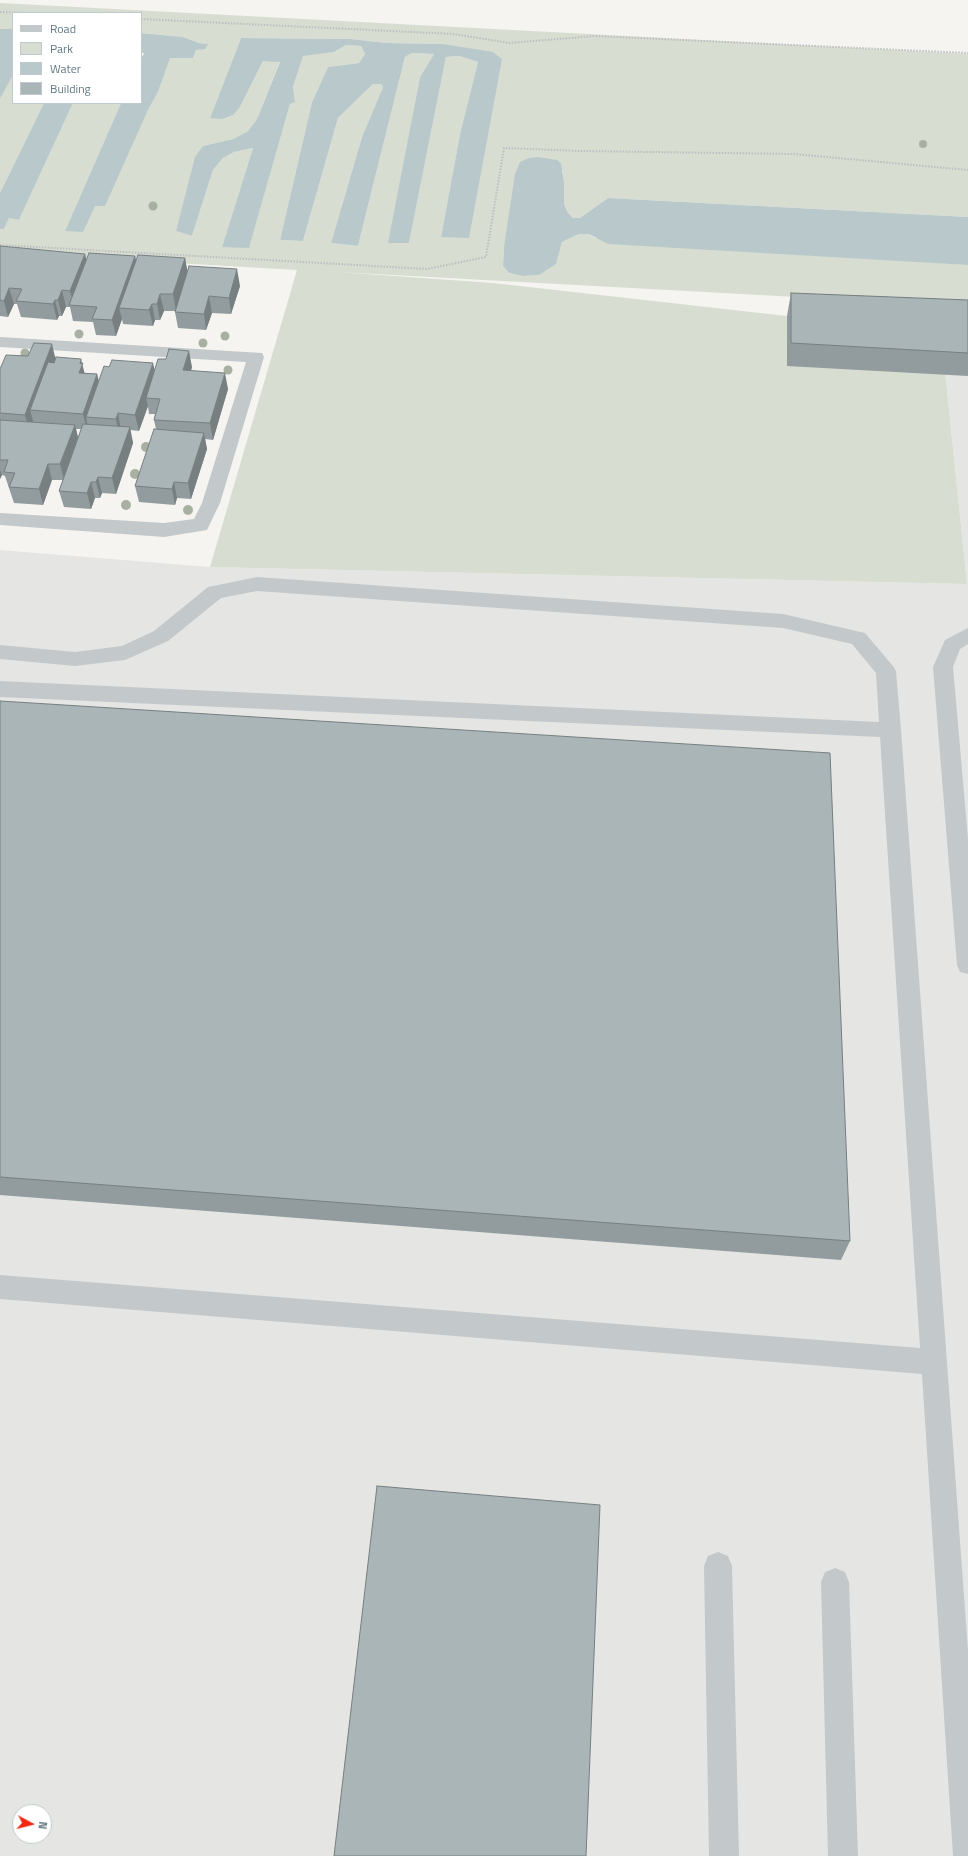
<!DOCTYPE html>
<html>
<head>
<meta charset="utf-8">
<style>
  body { margin:0 }
  #map { position:relative; width:968px; height:1856px; overflow:hidden; background:#f5f4f0; font-family:"Titillium Web",sans-serif }
  canvas { display:block }
  .legend { position:absolute; left:12px; top:12px; width:130px; height:92px; box-sizing:border-box; background:#fff; border:1px solid #c0c9ce; margin:0; padding:5px 7px; list-style:none; font-size:12px; color:#617984 }
  .legend li { display:flex; align-items:center; gap:8px; height:20px }
  .legend b { width:20px; border:1px solid #c0c9ce }
  .north { position:absolute; left:12px; top:1804px; width:40px; height:40px; box-sizing:border-box; background:#fff; border:1px solid #c0c9ce; border-radius:50%; rotate:97deg; font-size:11px; font-weight:700; line-height:16px; text-align:center; color:#617984 }
  .north::after { content:''; display:block; margin:auto; width:14px; height:18px; background:#f12813; clip-path:polygon(50% 0,100% 100%,50% 72%,0 100%) }
</style>
</head>
<body>
<div id="map">
<canvas width="968" height="1856"></canvas>
<ul class="legend">
<li><b style="height:5px;background:#c3c8ca"></b>Road</li>
<li><b style="height:11px;background:#d7ddd1"></b>Park</li>
<li><b style="height:11px;background:#b9c9cb"></b>Water</li>
<li><b style="height:11px;background:#aab5b8"></b>Building</li>
</ul>
<div class="north">N</div>
</div>
<script>
const c = document.querySelector('canvas').getContext('2d');
c.lineJoin = 'round';
function fillPath(path, color) { c.fillStyle = color; c.fill(path, 'evenodd'); }
const shape = rows => new Path2D(rows.map(r => 'M' + r).join(''));
function trace(path, color, width, dash) { c.strokeStyle = color; c.lineWidth = width; c.lineCap = dash ? 'butt' : 'round'; c.setLineDash(dash || []); c.stroke(path); }
const built = shape([
  [940,322,968,324,968,1856,0,1856,0,550,210,567,967,584],
  [20,1812,44,1812,44,1836,20,1836]
]);
const green = shape([
  [0,3,968,54,968,217,608,198,580,218,573,218,568,213,564,204,563,170,504,247,503,266,509,273,522,276,539,275,559,253,562,242,579,234,589,234,595,238,968,265,968,310,797,297,337,272,493,283,787,316,940,322,967,584,210,567,297,270,0,253,0,229,4,229,9,217,19,220,73,103,121,103,65,231,95,206,158,92,170,57,193,58,196,50,207,44,199,43,183,37,141,33,141,13,13,13,13,29,0,29],
  [241,38,351,39,387,43,443,44,502,59,441,237,460,134,478,62,459,56,446,57,409,243,389,243,420,77,434,54,412,53,405,57,358,246,331,243,362,137,383,87,381,84,373,84,338,118,303,241,280,240,312,102,328,67,359,63,365,54,361,46,346,45,334,52,303,55,293,87,295,102,290,104,249,247,222,247,253,148,234,152,223,158,213,170,192,236,176,231,203,146,233,139,248,131,257,119,280,61,263,61,240,107,210,118],
  [13,75,13,103,44,103,0,193,0,99]
]);
const water = shape([
  [0,29,13,29,13,75,0,99],
  [141,33,183,37,199,43,208,44,205,49,196,50,193,58,170,58,158,92,147,112,105,206,95,206,83,232,65,231,121,103,141,103,141,59,144,53,141,53],
  [241,38,351,39,387,43,443,44,493,52,502,59,469,238,441,237,460,134,478,62,459,56,446,57,409,243,388,243,420,77,434,54,412,53,405,57,358,246,331,243,362,137,383,87,381,84,373,84,338,118,303,241,280,240,312,102,328,67,359,63,365,54,361,46,346,45,334,52,303,56,293,87,295,102,290,104,249,248,222,247,253,148,234,152,223,158,213,170,192,236,176,231,195,157,203,146,233,139,248,131,257,119,280,62,263,61,240,107,233,115,222,119,210,118],
  [44,103,73,103,19,220,9,218,4,229,0,229,0,193],
  [538,157,557,160,561,163,564,182,564,204,568,213,573,218,580,218,608,198,968,217,968,265,608,244,589,234,579,234,562,242,556,264,539,275,522,276,509,273,503,266,504,247,515,174,520,162,529,158]
]);
const path = shape([
  [0,12,28,13],
  [141,19,454,34,509,43,595,36,968,53],
  [0,245,427,269,486,257,504,148,580,151,794,154,968,170]
]);
const service = shape([
  [257,577,783,614,865,633,893,666,896,671,901,730,968,1651,968,1856,953,1856,922,1374,0,1299,0,1275,920,1348,880,737,0,697,0,681,879,722,876,673,852,644,783,628,257,591,221,598,168,641,125,660,75,666,0,659,0,645,75,652,122,646,154,631,208,587,257,577],
  [968,628,968,644,960,649,953,667,968,839,968,974,960,972,957,965,933,667,945,640,968,628],
  [718,1552,728,1556,732,1566,739,1856,709,1856,704,1566,708,1556,718,1552],
  [835,1568,845,1572,849,1582,858,1856,828,1856,821,1582,825,1572,835,1568]
]);
const minor = shape([
  [0,337,262,353,264,357,220,503,207,530,164,537,0,525,0,513,164,523,194,519,202,503,246,362,0,347,0,337]
]);
const trees = [
  [923,144,4],
  [153,206,4.5],
  [79,334,4.5],
  [225,336,4.5],
  [203,343,4.5],
  [25,353,4.5],
  [228,370,4.5],
  [146,447,5],
  [135,474,5],
  [126,505,5],
  [188,510,5]
];
const wall = shape([
  [0,246,87,261,135,256,136,261,185,258,187,272,240,286,231,314,212,313,206,330,178,328,175,312,175,311,164,311,160,320,155,320,153,326,123,324,122,319,116,336,96,335,93,322,73,321,70,307,66,307,62,316,59,316,57,320,21,317,17,304,14,304,8,317,0,316],
  [791,293,968,300,968,376,787,366,787,316],
  [56,358,85,373,97,374,99,382,155,370,192,367,191,370,228,389,213,440,205,439,207,449,191,499,177,498,175,505,139,502,135,486,156,429,154,420,155,414,149,414,148,406,139,431,130,430,133,443,116,494,102,493,100,498,95,498,91,509,64,507,59,491,63,480,52,480,43,505,14,503,5,476,2,475,0,479,0,369],
  [76,429,81,429,78,439],
  [0,701,850,1241,841,1260,0,1195]
]);
const shadedWall = shape([
  [85,254,89,270,74,305,70,291],
  [135,256,138,272,119,308,122,319,116,336,112,320],
  [185,258,188,274,176,311,173,294],
  [237,269,240,286,231,314,229,298],
  [9,288,14,304,8,317,4,301],
  [62,290,66,307,62,316,58,300],
  [160,294,164,311,160,320,157,304],
  [209,296,212,313,206,330,204,314],
  [55,300,59,316,57,320,53,304],
  [152,304,155,320,153,326,149,310],
  [52,344,56,361,30,410,33,421,29,431,25,415],
  [189,351,192,367,186,386,183,370],
  [81,359,85,375,79,373,80,364],
  [153,363,157,379,146,398,148,406,139,431,135,415],
  [225,373,228,389,213,440,210,423],
  [97,374,101,390,86,417,88,427,87,430,83,414],
  [118,413,121,430,119,435,116,419],
  [75,425,79,441,64,480,60,464],
  [130,427,133,443,116,494,112,478],
  [204,433,207,449,191,499,188,483],
  [48,464,52,480,43,505,39,489],
  [0,470,2,475,0,479],
  [98,477,102,493,100,498,96,482],
  [91,482,95,498,91,509,87,493],
  [174,482,177,498,175,505,172,489]
]);
const building = shape([
  [0,246,85,254,70,291,62,290,58,300,55,300,53,304,16,301,22,289,9,288,4,301,0,300,0,246],
  [89,253,135,256,112,320,92,319,97,307,69,305,89,253],
  [138,255,185,258,173,294,160,294,157,304,152,304,149,310,119,308,138,255],
  [189,266,237,269,229,298,209,296,204,314,175,312,189,266],
  [791,293,968,300,968,353,791,343,791,293],
  [34,343,52,344,25,415,0,413,0,369,6,355,28,356,34,343],
  [169,349,189,351,183,370,225,373,210,423,154,420,160,399,146,398,158,359,166,359,169,349],
  [56,357,81,359,80,364,83,363,79,373,97,374,83,414,30,410,48,362,54,363,56,357],
  [112,360,153,363,135,415,118,413,116,419,86,417,104,366,109,367,112,360],
  [0,420,75,425,60,464,48,464,39,489,9,487,15,473,4,472,8,460,0,460,0,420],
  [83,424,130,427,112,478,98,477,96,482,91,482,87,493,59,491,83,424],
  [154,429,204,433,188,483,174,482,172,489,135,486,154,429],
  [0,701,830,753,850,1241,0,1177,0,701],
  [377,1486,600,1505,586,1856,334,1856,377,1486]
]);
fillPath(built, '#e5e6e4');
fillPath(green, '#d7ddd1');
fillPath(water, '#b9c9cb');
trace(path, '#bdbfc1', 2, [1.5, 1.5]);
fillPath(service, '#c3c8ca');
fillPath(minor, '#c3c8ca');
c.fillStyle = '#a8b1a1';
for (const [x, y, r] of trees) { c.beginPath(); c.arc(x, y, r, 0, 2 * Math.PI); c.fill(); }
fillPath(wall, '#929c9e');
fillPath(shadedWall, '#777f81');
fillPath(building, '#aab5b8');
trace(building, '#777f81', 1);
</script>
</body>
</html>
